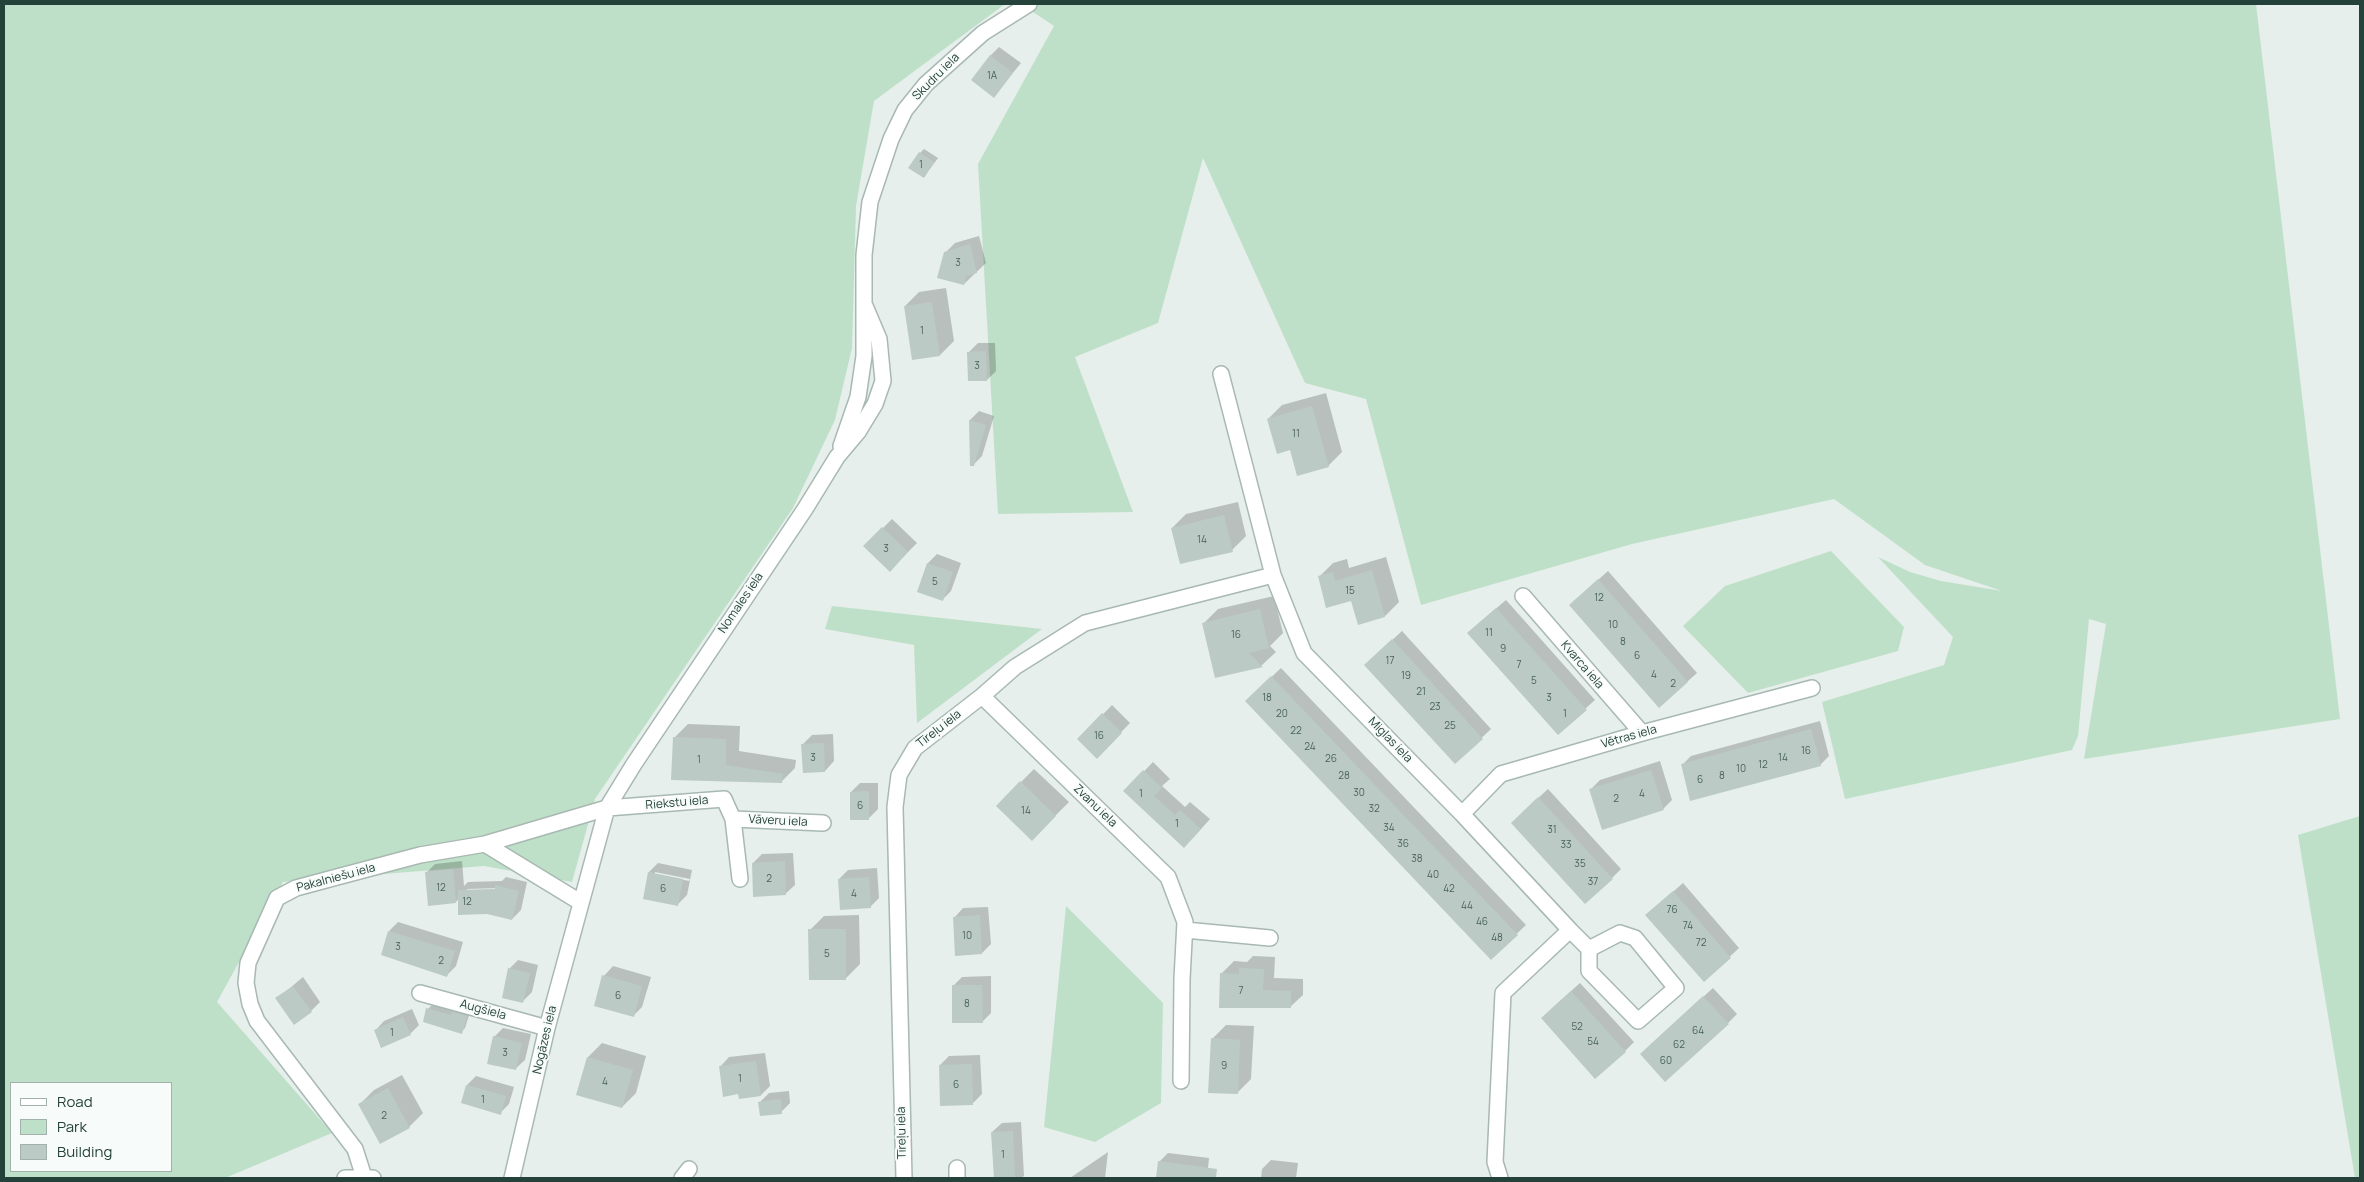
<!DOCTYPE html>
<html>
<head>
<meta charset="utf-8">
<style>
  body { margin:0 }
  #map { position:relative; width:2364px; height:1182px; overflow:hidden; background:#e6efeb; font-family:Manrope,sans-serif }
  canvas { display:block }
  .frame { position:absolute; inset:0; border:5px solid #24423a; pointer-events:none }
  .legend { position:absolute; left:10px; top:1082px; width:162px; height:90px; box-sizing:border-box; background:#f7fbf9; border:1px solid #a3b1ad; margin:0; padding:6px 9px; list-style:none; font-size:15px; color:#24423a }
  .legend li { display:flex; align-items:center; gap:10px; height:25px }
  .legend b { width:25px; border:1px solid #a3b1ad }
</style>
</head>
<body>
<div id="map">
<canvas width="2364" height="1182"></canvas>
<div class="frame"></div>
<ul class="legend">
<li><b style="height:6px;background:#fff"></b>Road</li>
<li><b style="height:14px;background:#bfe0c8"></b>Park</li>
<li><b style="height:14px;background:#bbcac4"></b>Building</li>
</ul>
</div>
<script>
const c = document.querySelector('canvas').getContext('2d');
c.lineJoin = 'round';
function fillPath(path, color) { c.fillStyle = color; c.fill(path, 'evenodd'); }
const shape = rows => new Path2D(rows.map(r => 'M' + r).join(''));
function trace(path, color, width, dash) { c.strokeStyle = color; c.lineWidth = width; c.lineCap = dash ? 'butt' : 'round'; c.setLineDash(dash || []); c.stroke(path); }
function write(font, color, halo, rows, align = 'center') {
  c.font = font + ' Manrope,sans-serif'; c.lineWidth = 4; c.setLineDash([]); c.textBaseline = 'middle'; c.strokeStyle = halo; c.fillStyle = color; for (const [text, x, y, turn = 0] of rows) {
    c.save(); c.translate(x, y); c.rotate((+turn || 0) * Math.PI / 180); c.textAlign = isNaN(turn) ? turn : align; if (halo) c.strokeText(text, 0, 0); c.fillText(text, 0, 0); c.restore();
  }
}
const green = shape([
  [4,4,1005,4,874,101,856,206,852,348,835,420,793,508,595,799,572,882,484,866,283,882,217,1002,332,1133,225,1178,4,1178],
  [11,1083,171,1083,171,1171,11,1171],
  [1021,4,2256,4,2340,719,2084,759,2106,624,2089,619,2078,736,2072,750,1845,799,1822,702,1944,665,1953,637,1878,557,1910,572,1941,581,2002,591,1925,565,1834,499,1632,544,1421,605,1366,399,1305,383,1203,158,1158,323,1075,357,1133,512,998,514,978,164,1054,26],
  [1831,551,1904,627,1898,651,1748,693,1683,626,1725,586],
  [832,606,1042,629,917,723,914,645,825,629],
  [2360,816,2360,1178,2355,1178,2298,835],
  [1066,906,1163,1003,1161,1103,1095,1142,1044,1127]
]);
const shadow = shape([
  [999,47,1021,63,994,96,990,56],
  [924,149,938,158,924,177,920,153],
  [979,236,986,263,964,284,946,252,955,243],
  [946,288,954,341,940,355,905,306,919,292],
  [978,343,995,343,996,371,987,380,968,353],
  [1326,393,1342,452,1328,466,1291,449,1268,419,1282,405],
  [979,411,994,416,982,456,973,465,970,420],
  [1238,502,1246,536,1232,550,1172,528,1186,514],
  [892,519,917,543,890,570,865,546],
  [937,554,961,563,951,591,942,600,918,591,928,563],
  [1386,557,1399,602,1385,616,1352,600,1319,577,1333,563,1347,559,1349,568],
  [1608,571,1697,673,1660,706,1580,596],
  [1274,596,1283,633,1270,646,1276,652,1262,665,1216,676,1204,623,1218,609],
  [1506,600,1595,700,1558,733,1478,624],
  [1402,631,1491,729,1455,763,1375,656],
  [1281,668,1526,925,1491,958,1246,701],
  [1112,705,1130,723,1097,757,1079,739],
  [1820,721,1829,756,1820,765,1682,765,1691,756],
  [688,724,740,726,739,751,796,760,795,768,781,782,673,779,674,738],
  [833,734,834,761,825,771,803,744,812,735],
  [1660,761,1672,800,1663,809,1590,790,1600,780],
  [1153,762,1170,779,1162,786,1185,807,1190,802,1210,819,1193,838,1125,791],
  [1034,769,1069,802,1046,825,1021,782],
  [860,783,878,783,878,809,869,818,851,792],
  [1548,789,1621,869,1612,878,1521,814],
  [793,853,795,885,785,894,753,863,762,854],
  [462,861,464,886,468,882,502,881,506,877,527,882,521,910,512,919,459,898,456,902,426,873,435,864],
  [501,888,501,890,467,891,467,889],
  [658,863,692,870,687,895,678,904,649,872],
  [655,872,690,879,689,881,655,874],
  [877,868,879,898,870,907,839,879,848,870],
  [1683,883,1739,948,1704,981,1656,907],
  [988,907,991,944,982,953,954,918,963,908],
  [859,915,860,964,846,978,810,930,824,916],
  [398,922,463,942,456,966,447,975,389,931],
  [1253,956,1275,957,1274,978,1303,979,1303,995,1290,1007,1221,974,1234,961,1247,962],
  [518,960,538,965,532,992,523,1001,509,969],
  [613,966,651,977,642,1007,633,1016,604,976],
  [991,976,991,1013,982,1022,953,986,962,977],
  [303,977,320,1002,311,1011,277,999],
  [1580,983,1634,1042,1625,1051,1551,1009],
  [1713,988,1737,1014,1728,1023,1650,1045],
  [432,1005,454,1011,457,1008,470,1012,465,1028,461,1032,428,1009],
  [412,1009,419,1025,410,1034,375,1031,384,1021],
  [1226,1025,1254,1026,1251,1079,1237,1093,1212,1039],
  [503,1028,531,1034,525,1060,515,1069,494,1037],
  [602,1043,646,1056,636,1093,622,1107,588,1057],
  [765,1053,770,1086,761,1095,739,1093,720,1067,729,1057],
  [980,1055,982,1094,973,1103,940,1065,949,1056],
  [402,1075,423,1113,409,1127,360,1104,374,1090],
  [476,1076,514,1087,509,1104,500,1113,467,1085],
  [789,1091,790,1103,781,1112,760,1102,769,1093],
  [1021,1122,1024,1176,1021,1178,995,1178,992,1132,1002,1123],
  [1108,1152,1105,1178,1070,1178],
  [1168,1153,1209,1158,1207,1178,1157,1178,1159,1162],
  [1271,1160,1298,1163,1296,1178,1261,1178,1262,1169]
]);
const building = shape([
  [990,55,1013,73,994,98,971,80],
  [919,152,934,162,924,178,908,168],
  [970,244,977,273,966,276,964,285,937,278,944,252],
  [932,302,940,356,912,360,904,306],
  [986,351,987,381,968,381,967,352],
  [1312,406,1329,467,1297,476,1290,450,1277,454,1267,419],
  [969,420,986,425,974,466,970,466],
  [1224,515,1233,552,1180,564,1171,528],
  [882,527,908,552,890,572,863,546],
  [927,563,953,572,943,601,917,592],
  [1372,570,1385,617,1358,625,1351,601,1326,608,1318,576,1333,572,1335,581],
  [1598,579,1688,682,1659,708,1569,605],
  [1496,608,1587,710,1558,735,1467,633],
  [1260,609,1269,648,1249,653,1263,667,1215,678,1202,623],
  [1392,639,1483,739,1455,764,1364,665],
  [1271,676,1518,935,1491,960,1245,701],
  [1102,713,1122,733,1097,759,1077,739],
  [1811,729,1821,766,1690,801,1681,764],
  [673,737,726,739,726,765,783,774,782,783,671,780],
  [824,743,825,772,803,773,801,744],
  [1143,770,1162,788,1154,796,1175,815,1180,810,1201,829,1184,848,1123,791],
  [1651,770,1664,810,1602,830,1589,789],
  [1020,781,1056,816,1032,841,996,806],
  [869,791,869,820,850,820,850,792],
  [1538,797,1613,879,1585,904,1511,823],
  [785,861,786,895,753,897,752,863],
  [453,869,456,903,428,906,425,872],
  [648,872,683,879,678,906,643,899],
  [869,877,871,908,840,910,838,879],
  [495,885,519,891,512,920,487,914,458,915,458,890,495,889],
  [1673,891,1731,958,1704,982,1645,915],
  [980,915,982,954,955,956,953,917],
  [808,929,846,929,846,980,809,980],
  [388,931,455,951,447,977,381,955],
  [508,968,530,973,523,1003,502,998],
  [1239,968,1264,969,1263,990,1291,991,1291,1008,1219,1008,1220,973,1239,974],
  [602,975,642,986,634,1017,594,1006],
  [952,985,982,985,983,1023,952,1023],
  [293,986,312,1012,294,1025,275,998],
  [1571,991,1626,1052,1595,1079,1541,1018],
  [1703,996,1729,1024,1665,1082,1640,1054],
  [426,1008,451,1015,452,1012,467,1016,462,1034,423,1022],
  [403,1017,411,1035,381,1048,374,1030],
  [493,1036,522,1043,516,1070,487,1064],
  [1211,1038,1240,1040,1238,1094,1208,1093],
  [587,1057,633,1070,622,1108,576,1095],
  [756,1061,761,1096,739,1099,738,1094,723,1097,719,1066],
  [972,1064,973,1105,940,1106,939,1065],
  [466,1085,506,1096,501,1115,461,1103],
  [388,1088,410,1128,380,1144,358,1104],
  [781,1099,782,1114,760,1116,758,1102],
  [1013,1131,1015,1178,994,1178,991,1132],
  [1158,1161,1217,1169,1216,1178,1156,1178]
]);
const minor = shape([
  [1221,374,1273,575,1304,653,1462,814,1570,930,1503,993,1495,1162,1500,1178],
  [841,446,858,397,864,356,864,255,870,202,891,139,905,110,926,84,983,33,1029,4],
  [1523,596,1642,733],
  [982,696,1168,877,1185,922,1182,979,1181,1081],
  [1462,814,1501,774,1642,733,1812,688],
  [733,819,823,823],
  [485,844,607,808,724,799,733,819,740,879],
  [1185,930,1270,938],
  [1570,930,1589,949,1589,971,1638,1021,1676,988,1635,938,1620,933,1589,949],
  [420,993,547,1028],
  [364,1177,355,1149,257,1021,250,1004,246,983,248,963,277,898,296,888,337,877,420,855,485,844,580,902],
  [345,1178,373,1178],
  [512,1178,547,1028,607,808,634,764,805,509,837,457,858,432,875,404,883,381,879,339,865,306],
  [682,1178,689,1169],
  [904,1178,895,807,899,775,915,748,982,696,1015,667,1085,623,1273,575],
  [957,1178,957,1168]
]);
const numberNames = [
  ["1A",992,76],
  ["1",921,165],
  ["3",958,263],
  ["1",922,331],
  ["3",977,366],
  ["11",1296,434],
  ["14",1202,540],
  ["3",886,549],
  ["5",935,582],
  ["15",1350,591],
  ["12",1599,598],
  ["10",1613,625],
  ["11",1489,633],
  ["16",1236,635],
  ["8",1623,642],
  ["9",1503,649],
  ["6",1637,656],
  ["17",1390,661],
  ["7",1519,665],
  ["4",1654,675],
  ["19",1406,676],
  ["5",1534,681],
  ["2",1673,684],
  ["21",1421,692],
  ["18",1267,698],
  ["3",1549,698],
  ["23",1435,707],
  ["20",1282,714],
  ["1",1565,714],
  ["25",1450,726],
  ["22",1296,731],
  ["16",1099,736],
  ["24",1310,747],
  ["16",1806,751],
  ["3",813,758],
  ["14",1783,758],
  ["26",1331,759],
  ["1",699,760],
  ["12",1763,765],
  ["10",1741,769],
  ["28",1344,776],
  ["8",1722,776],
  ["6",1700,780],
  ["30",1359,793],
  ["1",1141,794],
  ["4",1642,794],
  ["2",1616,799],
  ["6",860,806],
  ["32",1374,809],
  ["14",1026,811],
  ["1",1177,824],
  ["34",1389,828],
  ["31",1552,830],
  ["36",1403,844],
  ["33",1566,845],
  ["38",1417,859],
  ["35",1580,864],
  ["40",1433,875],
  ["2",769,879],
  ["37",1593,882],
  ["12",441,888],
  ["6",663,889],
  ["42",1449,889],
  ["4",854,894],
  ["12",467,902],
  ["44",1467,906],
  ["76",1672,910],
  ["46",1482,922],
  ["74",1688,926],
  ["10",967,936],
  ["48",1497,938],
  ["72",1701,943],
  ["3",398,947],
  ["5",827,954],
  ["2",441,961],
  ["7",1241,991],
  ["6",618,996],
  ["8",967,1004],
  ["52",1577,1027],
  ["64",1698,1031],
  ["1",392,1033],
  ["54",1593,1042],
  ["62",1679,1045],
  ["3",505,1053],
  ["60",1666,1061],
  ["9",1224,1066],
  ["1",740,1079],
  ["4",605,1082],
  ["6",956,1085],
  ["1",483,1100],
  ["2",384,1116],
  ["1",1003,1155]
];
const streetNames = [
  ["Skudru iela",936,77,-45],
  ["Nomales iela",741,603,-56],
  ["Kvarca iela",1582,665,49],
  ["Tīreļu iela",939,729,-38],
  ["Vētras iela",1629,737,-16],
  ["Miglas iela",1390,740,46],
  ["Riekstu iela",677,803,-5],
  ["Zvanu iela",1095,806,44],
  ["Vāveru iela",778,821,3],
  ["Pakalniešu iela",336,878,-15],
  ["Augšiela",483,1010,15],
  ["Nogāzes iela",545,1040,-77],
  ["Tīreļu iela",902,1133,-91]
];
fillPath(green, '#bfe0c8');
fillPath(shadow, '#0003');
fillPath(building, '#bbcac4');
trace(minor, '#a8b8b2', 18);
trace(minor, '#fff', 15);
write('10px', '#4a645c', null, numberNames);
write('12px', '#24423a', '#f7fbf9', streetNames);
</script>
</body>
</html>
